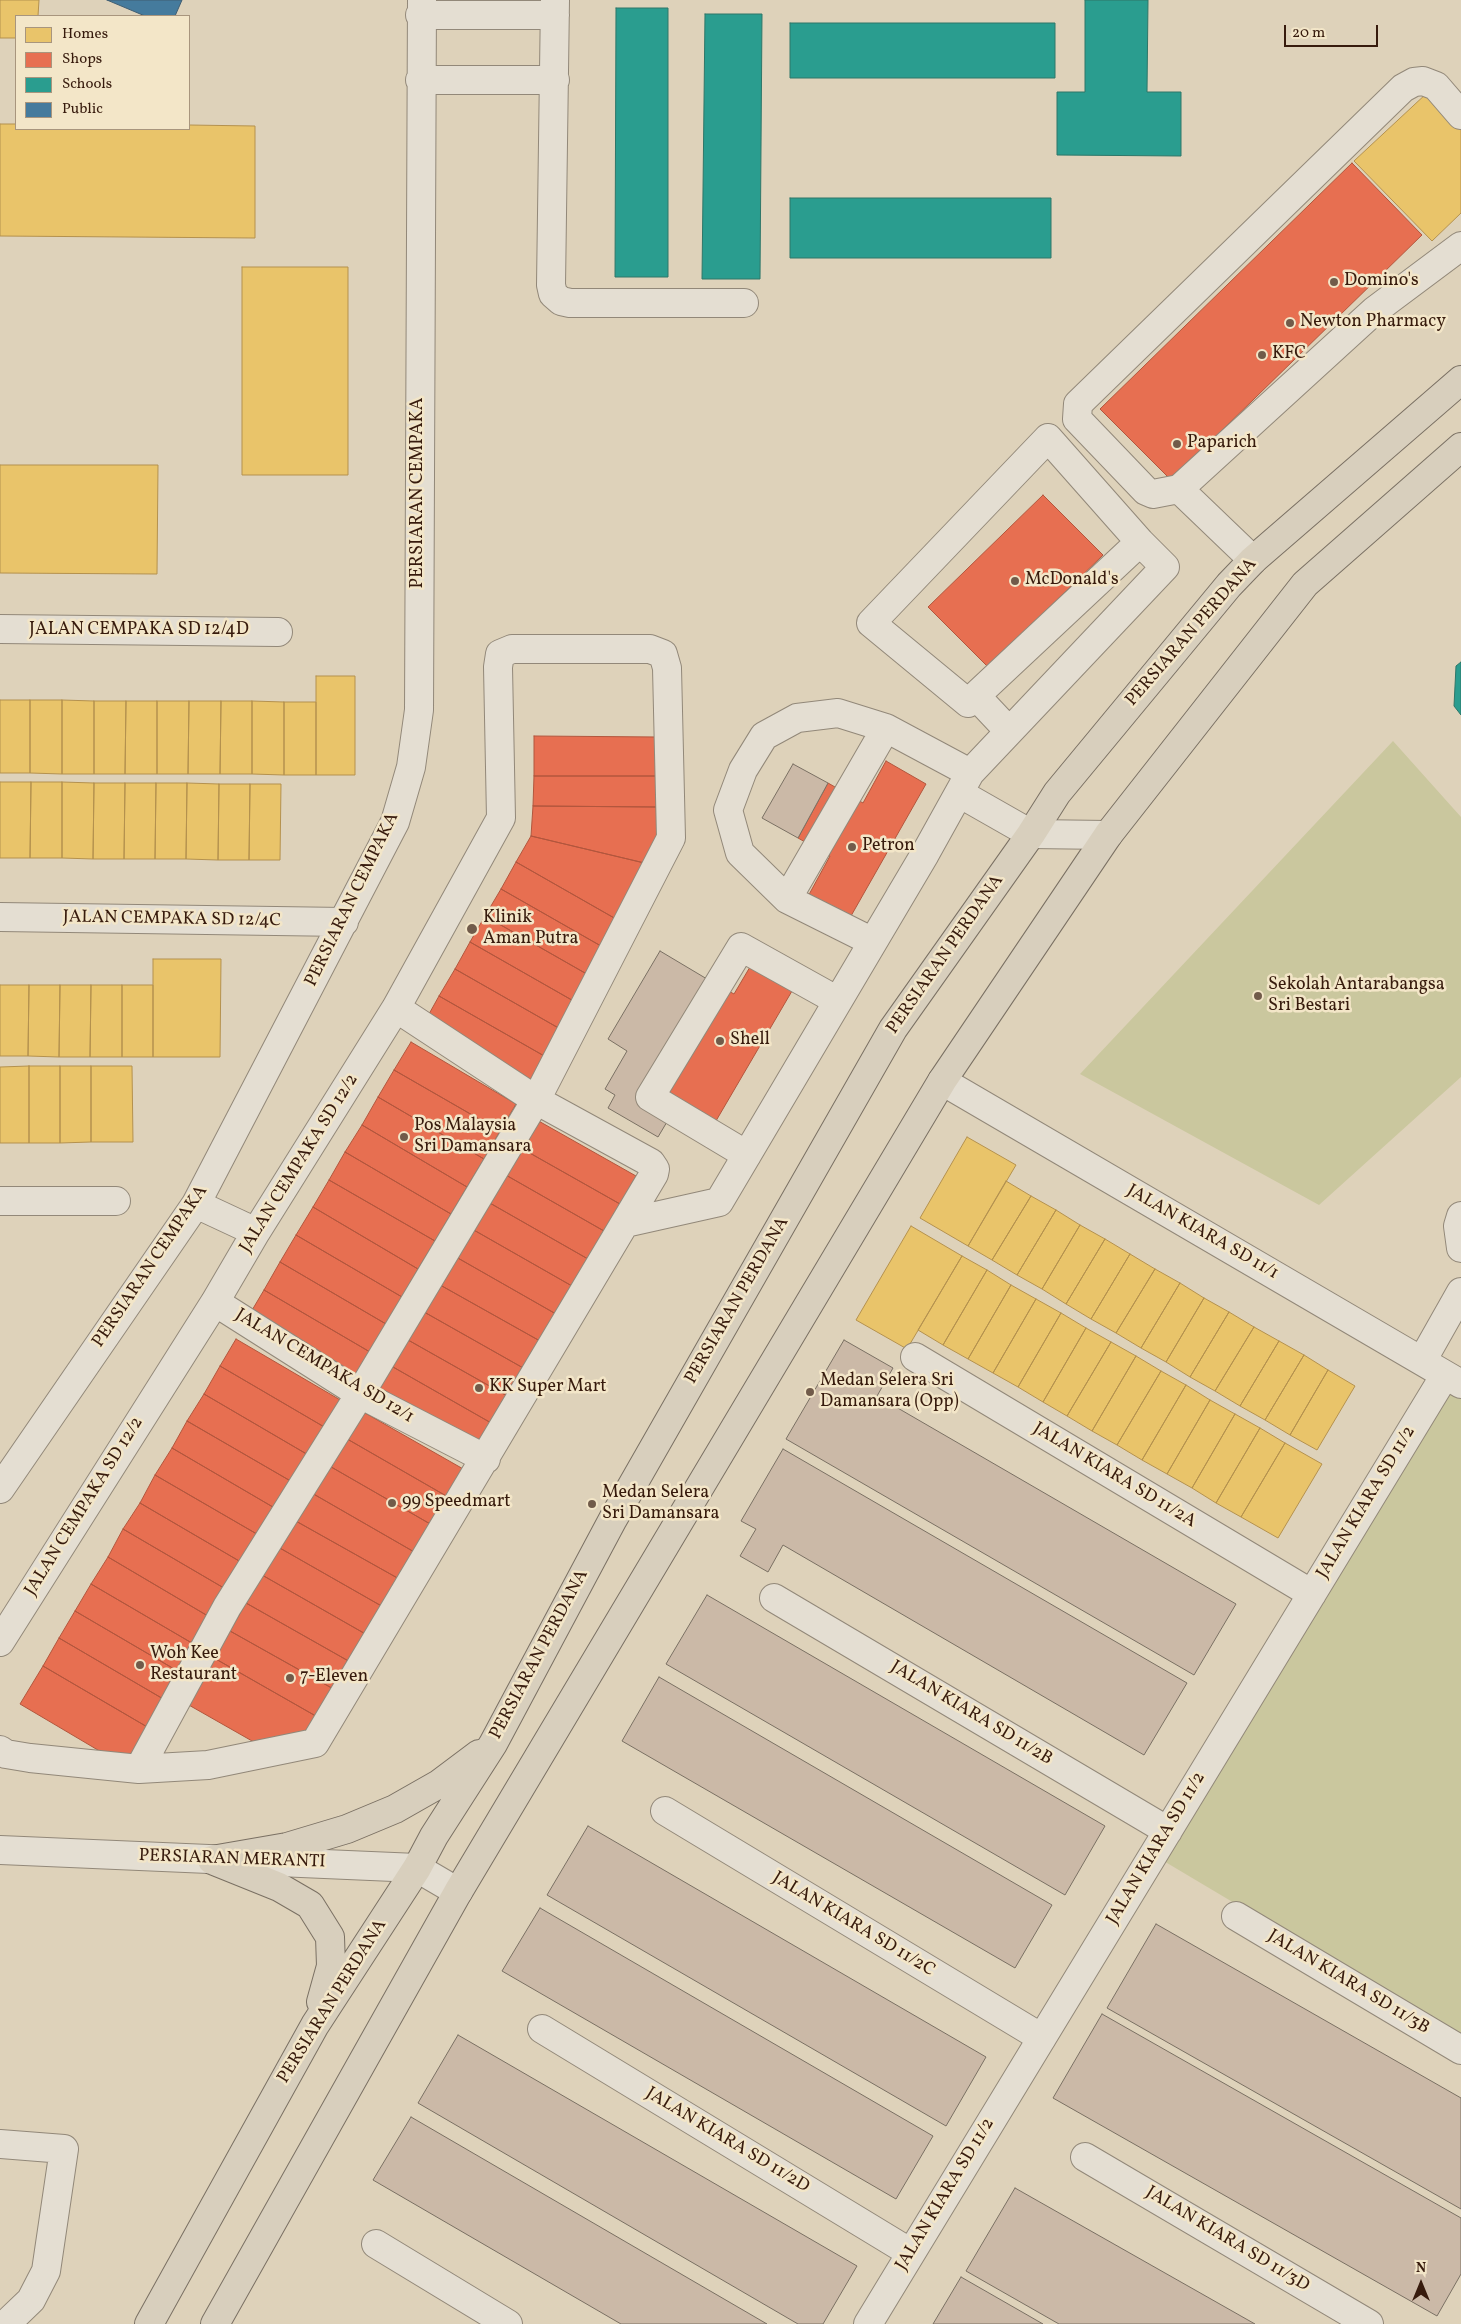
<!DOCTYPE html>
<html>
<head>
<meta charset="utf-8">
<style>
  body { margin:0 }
  #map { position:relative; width:1461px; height:2324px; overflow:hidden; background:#ded2ba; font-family:Vollkorn,serif }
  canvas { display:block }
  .legend { position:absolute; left:15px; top:15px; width:175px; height:115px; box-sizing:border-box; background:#f3e6c8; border:1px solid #a8957d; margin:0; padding:6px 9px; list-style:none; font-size:15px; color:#371b0d }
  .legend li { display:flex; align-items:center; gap:10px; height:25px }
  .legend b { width:25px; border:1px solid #a8957d }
  .north { position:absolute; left:1396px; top:2259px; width:50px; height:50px; -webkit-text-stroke:4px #f3e6c8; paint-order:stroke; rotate:0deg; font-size:14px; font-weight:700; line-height:20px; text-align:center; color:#371b0d }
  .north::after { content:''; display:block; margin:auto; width:18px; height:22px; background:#371b0d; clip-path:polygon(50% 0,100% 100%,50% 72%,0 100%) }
  .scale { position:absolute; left:1284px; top:25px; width:94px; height:22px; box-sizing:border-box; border:2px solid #371b0d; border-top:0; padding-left:6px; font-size:15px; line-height:18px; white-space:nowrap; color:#371b0d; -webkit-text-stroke:4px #f3e6c8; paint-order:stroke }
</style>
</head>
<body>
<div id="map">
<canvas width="1461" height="2324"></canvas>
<ul class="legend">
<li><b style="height:14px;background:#e9c46a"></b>Homes</li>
<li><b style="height:14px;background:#e76f51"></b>Shops</li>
<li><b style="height:14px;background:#2a9d8f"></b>Schools</li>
<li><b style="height:14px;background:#457b9d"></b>Public</li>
</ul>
<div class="north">N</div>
<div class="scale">20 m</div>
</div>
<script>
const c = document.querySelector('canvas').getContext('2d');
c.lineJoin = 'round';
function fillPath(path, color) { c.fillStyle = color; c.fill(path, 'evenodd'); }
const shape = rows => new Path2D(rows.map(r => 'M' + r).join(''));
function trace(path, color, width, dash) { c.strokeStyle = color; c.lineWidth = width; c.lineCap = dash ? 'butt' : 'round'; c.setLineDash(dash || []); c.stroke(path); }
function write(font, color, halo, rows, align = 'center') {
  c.font = font + ' Vollkorn,serif'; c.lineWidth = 5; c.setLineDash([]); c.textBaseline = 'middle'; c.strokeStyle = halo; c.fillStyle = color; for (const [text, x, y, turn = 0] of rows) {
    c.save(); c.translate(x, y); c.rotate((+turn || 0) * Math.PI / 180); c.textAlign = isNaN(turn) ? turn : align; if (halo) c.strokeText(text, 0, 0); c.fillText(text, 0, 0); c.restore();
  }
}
const green = shape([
  [1393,741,1461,817,1461,1077,1319,1205,1080,1074],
  [1446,1389,1461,1398,1461,2038,1162,1860]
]);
const homes = shape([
  [0,0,39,0,38,16,16,16,16,38,0,38,0,0],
  [1427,93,1461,128,1461,213,1432,241,1354,161,1427,93],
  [0,124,16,124,16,129,189,129,189,125,255,126,255,238,0,236,0,124],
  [242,267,348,267,348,475,242,475,242,267],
  [0,465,158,465,157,574,0,573,0,465],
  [316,676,355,676,355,775,316,775,316,676],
  [0,700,30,700,30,773,0,773,0,700],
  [30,700,62,700,62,774,30,773,30,700],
  [62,700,94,701,94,774,62,774,62,700],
  [94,701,126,701,125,774,94,774,94,701],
  [126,701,157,701,157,774,125,774,126,701],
  [157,701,189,701,188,774,157,774,157,701],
  [189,701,221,701,220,774,188,774,189,701],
  [221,701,252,701,252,774,220,774,221,701],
  [252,701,284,702,284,775,252,774,252,701],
  [284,702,316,702,316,775,284,775,284,702],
  [0,782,31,782,30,858,0,858,0,782],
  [31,782,62,782,62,858,30,858,31,782],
  [62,782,94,783,93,859,62,858,62,782],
  [94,783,125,783,124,859,93,859,94,783],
  [125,783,156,783,155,859,124,859,125,783],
  [156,783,187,783,186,859,155,859,156,783],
  [187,783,219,784,218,860,186,859,187,783],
  [219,784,250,784,249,860,218,860,219,784],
  [250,784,281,784,280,860,249,860,250,784],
  [153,959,221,959,220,1057,153,1057,153,959],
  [0,985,29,985,28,1056,0,1056,0,985],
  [29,985,60,985,59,1057,28,1056,29,985],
  [60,985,91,985,90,1057,59,1057,60,985],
  [91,985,122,985,122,1057,90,1057,91,985],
  [122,985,153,985,153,1057,122,1057,122,985],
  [29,1066,29,1143,0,1143,0,1067,29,1066],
  [29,1066,60,1066,60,1143,29,1143,29,1066],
  [60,1066,91,1066,91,1142,60,1143,60,1066],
  [91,1066,132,1066,133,1142,91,1142,91,1066],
  [967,1137,1016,1165,968,1246,920,1218,967,1137],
  [1006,1181,1031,1196,992,1260,968,1246,1006,1181],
  [1031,1196,1056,1210,1017,1275,992,1260,1031,1196],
  [1056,1210,1080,1225,1042,1289,1017,1275,1056,1210],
  [1080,1225,1105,1239,1066,1304,1042,1289,1080,1225],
  [911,1226,962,1256,907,1349,856,1320,911,1226],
  [1105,1239,1130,1254,1091,1319,1066,1304,1105,1239],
  [1130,1254,1155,1269,1116,1333,1091,1319,1130,1254],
  [962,1256,987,1270,943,1345,918,1330,962,1256],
  [1155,1269,1180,1283,1141,1348,1116,1333,1155,1269],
  [987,1270,1011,1285,968,1359,943,1345,987,1270],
  [1180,1283,1204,1298,1166,1362,1141,1348,1180,1283],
  [1011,1285,1036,1299,993,1373,968,1359,1011,1285],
  [1204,1298,1229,1312,1190,1377,1166,1362,1204,1298],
  [1036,1299,1061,1313,1018,1387,993,1373,1036,1299],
  [1229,1312,1254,1327,1215,1391,1190,1377,1229,1312],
  [1061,1313,1086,1328,1043,1402,1018,1387,1061,1313],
  [1254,1327,1279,1341,1240,1406,1215,1391,1254,1327],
  [1086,1328,1111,1342,1067,1416,1043,1402,1086,1328],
  [1279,1341,1304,1355,1265,1420,1240,1406,1279,1341],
  [1111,1342,1136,1356,1092,1431,1067,1416,1111,1342],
  [1304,1355,1328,1370,1290,1435,1265,1420,1304,1355],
  [1136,1356,1161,1371,1117,1445,1092,1431,1136,1356],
  [1328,1370,1355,1386,1317,1450,1290,1435,1328,1370],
  [1161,1371,1186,1385,1142,1460,1117,1445,1161,1371],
  [1186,1385,1210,1400,1167,1474,1142,1460,1186,1385],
  [1210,1400,1235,1414,1192,1488,1167,1474,1210,1400],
  [1235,1414,1260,1428,1216,1503,1192,1488,1235,1414],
  [1260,1428,1285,1443,1241,1517,1216,1503,1260,1428],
  [1285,1443,1322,1464,1278,1538,1241,1517,1285,1443]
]);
const shops = shape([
  [1352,163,1422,235,1171,480,1100,409,1352,163],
  [1043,495,1103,555,988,667,928,607,1043,495],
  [534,736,658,737,657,776,534,776,534,736],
  [886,761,926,784,847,923,806,900,830,856,798,838,828,783,863,803,886,761],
  [534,776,657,776,657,807,533,806,534,776],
  [533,806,657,807,657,866,531,836,533,806],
  [531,836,657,866,623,923,516,862,531,836],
  [516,862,623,923,608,950,501,889,516,862],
  [501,889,608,950,592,977,485,916,501,889],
  [485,916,592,977,577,1003,470,942,485,916],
  [470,942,577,1003,562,1030,455,969,470,942],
  [750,967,792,991,713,1126,649,1089,712,982,734,994,750,967],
  [455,969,562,1030,546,1057,439,996,455,969],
  [439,996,546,1057,530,1084,424,1023,439,996],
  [411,1042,516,1104,500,1131,394,1070,411,1042],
  [394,1070,500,1131,484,1159,378,1097,394,1070],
  [378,1097,484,1159,467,1187,362,1125,378,1097],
  [528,1115,636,1176,620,1204,512,1143,528,1115],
  [362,1125,467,1187,451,1214,345,1152,362,1125],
  [512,1143,620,1204,604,1231,497,1170,512,1143],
  [345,1152,451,1214,435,1241,329,1180,345,1152],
  [497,1170,604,1231,588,1259,481,1198,497,1170],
  [329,1180,435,1241,418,1269,313,1207,329,1180],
  [481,1198,588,1259,572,1286,465,1225,481,1198],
  [313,1207,418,1269,402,1297,296,1235,313,1207],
  [465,1225,572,1286,556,1314,449,1253,465,1225],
  [296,1235,402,1297,386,1324,280,1262,296,1235],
  [449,1253,556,1314,540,1341,433,1281,449,1253],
  [280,1262,386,1324,370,1352,264,1290,280,1262],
  [433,1281,540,1341,525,1369,417,1308,433,1281],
  [264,1290,370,1352,353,1379,248,1317,264,1290],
  [417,1308,525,1369,509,1397,401,1336,417,1308],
  [401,1336,509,1397,493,1424,386,1363,401,1336],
  [236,1339,342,1401,326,1428,220,1366,236,1339],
  [386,1363,493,1424,477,1452,370,1391,386,1363],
  [220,1366,326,1428,310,1456,204,1394,220,1366],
  [204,1394,310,1456,294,1483,187,1421,204,1394],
  [358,1409,465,1470,448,1497,342,1436,358,1409],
  [187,1421,294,1483,278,1510,172,1448,187,1421],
  [342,1436,448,1497,432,1525,326,1464,342,1436],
  [172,1448,278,1510,262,1537,155,1475,172,1448],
  [326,1464,432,1525,416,1553,310,1492,326,1464],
  [155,1475,262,1537,246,1565,140,1503,155,1475],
  [310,1492,416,1553,401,1580,294,1520,310,1492],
  [140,1503,246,1565,229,1591,123,1529,140,1503],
  [294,1520,401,1580,385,1608,278,1547,294,1520],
  [123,1529,229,1591,213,1619,108,1557,123,1529],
  [278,1547,385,1608,369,1636,262,1575,278,1547],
  [108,1557,213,1619,197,1646,91,1584,108,1557],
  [262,1575,369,1636,352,1663,246,1603,262,1575],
  [91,1584,197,1646,181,1673,75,1611,91,1584],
  [246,1603,352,1663,337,1691,230,1631,246,1603],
  [75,1611,181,1673,165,1700,59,1638,75,1611],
  [230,1631,337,1691,321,1719,214,1658,230,1631],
  [59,1638,165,1700,149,1728,43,1666,59,1638],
  [214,1658,321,1719,310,1737,275,1754,187,1704,214,1658],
  [43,1666,149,1728,132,1756,108,1756,20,1704,43,1666]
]);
const schools = shape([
  [1085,0,1148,0,1147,92,1181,92,1181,156,1057,155,1057,92,1085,92,1085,0],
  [616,8,668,8,668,277,615,277,616,8],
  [705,14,762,14,760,279,702,279,705,14],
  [790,23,1055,23,1055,78,790,78,790,23],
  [790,198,1051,198,1051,258,790,258,790,198],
  [1461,662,1461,715,1454,706,1456,666,1461,662]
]);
const public = shape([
  [107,0,182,0,175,16,145,16,107,0]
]);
const building = shape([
  [793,764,828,783,798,838,762,818,793,764],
  [660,951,712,982,649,1089,677,1105,658,1137,608,1108,615,1095,605,1089,627,1051,608,1039,660,951],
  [844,1340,893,1368,877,1396,1236,1604,1194,1675,786,1439,844,1340],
  [783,1449,1187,1683,1144,1755,783,1545,768,1572,740,1556,756,1529,741,1521,783,1449],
  [707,1595,1105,1826,1065,1895,666,1664,707,1595],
  [659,1677,1052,1905,1015,1968,622,1741,659,1677],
  [588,1826,986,2057,946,2126,547,1895,588,1826],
  [540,1908,933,2136,896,2199,502,1971,540,1908],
  [1156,1924,1461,2098,1461,2209,1107,2008,1156,1924],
  [1102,2014,1461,2218,1461,2274,1437,2316,1053,2098,1102,2014],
  [458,2035,857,2266,823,2324,798,2324,418,2103,458,2035],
  [411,2117,767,2324,621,2324,373,2180,411,2117],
  [1015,2188,1255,2324,1059,2324,966,2271,1015,2188],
  [961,2277,1043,2324,933,2324,961,2277]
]);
const minor = shape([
  [555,0,551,285,553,294,561,301,570,303,744,303],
  [420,15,555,15],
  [420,80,555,80],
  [1461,115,1436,86,1423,81,1414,82,1403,88,1078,404,1077,419,1146,491,1153,494,1179,489,1374,311,1461,246],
  [1048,438,1140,542,968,703,871,623,1048,438],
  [1179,489,1253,560],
  [0,629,278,632],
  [976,696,1008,730],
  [959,793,1031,834,1108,835],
  [787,899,886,728],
  [0,917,344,922],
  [873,942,787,899,740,853,728,810,743,770,764,736,797,718,838,713,886,728,970,773],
  [942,1081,1461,1384],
  [747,1155,650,1097,741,947,838,1001],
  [0,1201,116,1201],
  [196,1204,256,1232],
  [1461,1216,1458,1226,1461,1248],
  [625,1223,719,1202,925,854,970,773,1165,567,1140,542],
  [215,1302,360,1394,486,1459],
  [915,1357,1312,1594],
  [1422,1361,1461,1292],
  [0,1489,196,1204,395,822,411,767,419,710,422,0],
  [774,1598,1168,1831],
  [0,1642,215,1302,256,1232,396,1008,501,818,498,667,500,654,512,649,650,649,663,654,667,668,671,838,536,1100,360,1394,227,1607,139,1769],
  [0,1750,6,1754,30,1758,139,1769,208,1765,315,1743,654,1174,655,1169,651,1163,536,1100,396,1008],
  [665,1811,1042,2038],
  [0,1850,417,1868,458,1892],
  [1236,1916,1461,2050],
  [542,2029,911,2253],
  [0,2144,64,2149,46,2271,31,2300,6,2324],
  [1085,2157,1369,2324],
  [376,2244,508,2324],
  [868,2324,1445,1375]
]);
const major = shape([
  [212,1860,287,1847,347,1829,395,1809,439,1784,479,1754],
  [212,1860,279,1887,310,1905,330,1937,331,1966,321,2002],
  [149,2324,315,2025,417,1868,434,1836,493,1744,613,1519,893,1029,1031,834,1057,793,1229,585,1253,560,1461,380],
  [215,2324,458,1892,942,1081,1108,835,1305,584,1461,447]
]);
const markers = [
  [1334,282,5,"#715b4a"],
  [1290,323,5,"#715b4a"],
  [1262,355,5,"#715b4a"],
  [1177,444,5,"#715b4a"],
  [1015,581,5,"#715b4a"],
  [852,847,5,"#715b4a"],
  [472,929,6,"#715b4a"],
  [1258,996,5,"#715b4a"],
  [720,1041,5,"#715b4a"],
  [404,1137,5,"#715b4a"],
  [479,1388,5,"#715b4a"],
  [810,1392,5,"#715b4a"],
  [392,1503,5,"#715b4a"],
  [592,1504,5,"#715b4a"],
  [140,1665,5,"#715b4a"],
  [290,1678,5,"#715b4a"]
];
const poiNames = [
  ["Domino's",1344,282],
  ["Newton Pharmacy",1300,323],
  ["KFC",1272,355],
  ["Paparich",1187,444],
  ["McDonald's",1025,581],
  ["Petron",862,847],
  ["Klinik",483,919],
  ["Aman Putra",483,940],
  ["Sekolah Antarabangsa",1268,986],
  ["Sri Bestari",1268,1007],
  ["Shell",730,1041],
  ["Pos Malaysia",414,1127],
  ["Sri Damansara",414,1148],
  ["Medan Selera Sri",820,1382],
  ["Damansara (Opp)",820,1403],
  ["KK Super Mart",489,1388],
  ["Medan Selera",602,1494],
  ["Sri Damansara",602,1515],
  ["99 Speedmart",402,1503],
  ["Woh Kee",150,1655],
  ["Restaurant",150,1676],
  ["7-Eleven",300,1678]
];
const streetNames = [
  ["PERSIARAN CEMPAKA",419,493,-90],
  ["JALAN CEMPAKA SD 12/4D",139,631],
  ["PERSIARAN PERDANA",1192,633,-49],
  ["PERSIARAN CEMPAKA",353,900,-64],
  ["JALAN CEMPAKA SD 12/4C",172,920,1],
  ["PERSIARAN PERDANA",946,955,-55],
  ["JALAN CEMPAKA SD 12/2",300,1164,-58],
  ["JALAN KIARA SD 11/1",1202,1233,30],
  ["PERSIARAN CEMPAKA",151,1267,-56],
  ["PERSIARAN PERDANA",738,1301,-60],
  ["JALAN CEMPAKA SD 12/1",324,1367,31],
  ["JALAN KIARA SD 11/2A",1114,1476,31],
  ["JALAN KIARA SD 11/2",1367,1503,-59],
  ["JALAN CEMPAKA SD 12/2",85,1507,-58],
  ["PERSIARAN PERDANA",540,1655,-62],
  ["JALAN KIARA SD 11/2B",971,1714,31],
  ["JALAN KIARA SD 11/2",1157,1849,-59],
  ["PERSIARAN MERANTI",232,1860,2],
  ["JALAN KIARA SD 11/2C",853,1925,31],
  ["JALAN KIARA SD 11/3B",1348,1983,31],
  ["PERSIARAN PERDANA",333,2002,-58],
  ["JALAN KIARA SD 11/2D",727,2141,31],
  ["JALAN KIARA SD 11/2",946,2195,-59],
  ["JALAN KIARA SD 11/3D",1227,2240,31]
];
fillPath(green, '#cac79e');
fillPath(homes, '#e9c46a');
trace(homes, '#b4914e', 1);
fillPath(shops, '#e76f51');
trace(shops, '#b2563d', 1);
fillPath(schools, '#2a9d8f');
trace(schools, '#2e7668', 1);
fillPath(public, '#457b9d');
trace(public, '#415e72', 1);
fillPath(building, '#cbb9a7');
trace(building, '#7a7063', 1);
trace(minor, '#928879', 30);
trace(major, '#7a7063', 30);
trace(minor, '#e4ded2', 28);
trace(major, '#d8cfbd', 28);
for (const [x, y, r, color] of markers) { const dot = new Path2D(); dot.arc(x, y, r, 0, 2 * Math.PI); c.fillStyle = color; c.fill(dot); trace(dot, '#f3e6c8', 2); }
write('18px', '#371b0d', '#f3e6c8', poiNames, 'left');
write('18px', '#371b0d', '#f3e6c8', streetNames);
</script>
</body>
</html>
